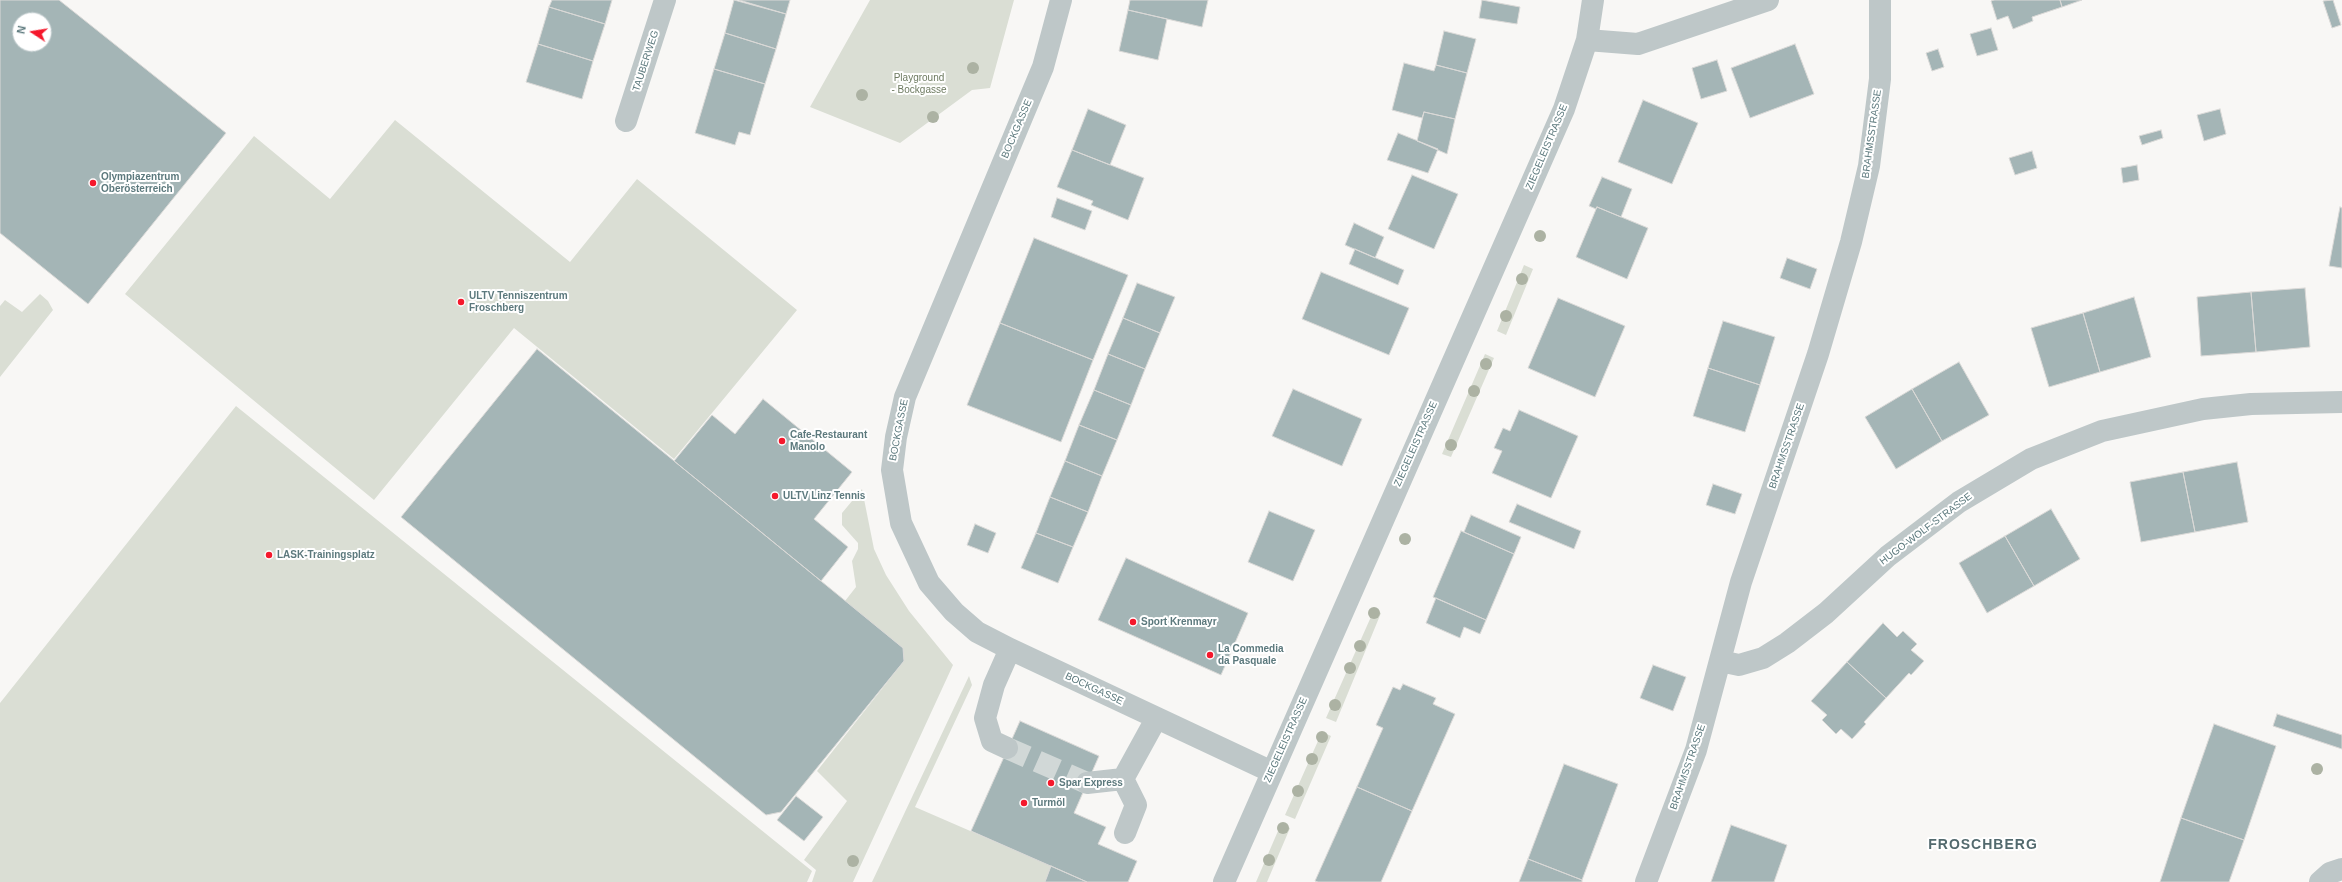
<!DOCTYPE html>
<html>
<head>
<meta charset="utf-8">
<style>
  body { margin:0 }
  #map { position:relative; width:2342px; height:882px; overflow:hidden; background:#f8f7f5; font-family:Arial,sans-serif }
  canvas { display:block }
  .north { position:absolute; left:12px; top:12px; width:40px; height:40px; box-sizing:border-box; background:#fff; border:1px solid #bec9cb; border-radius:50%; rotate:282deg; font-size:11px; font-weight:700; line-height:16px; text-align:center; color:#5c797d }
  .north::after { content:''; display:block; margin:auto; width:14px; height:18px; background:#f5182c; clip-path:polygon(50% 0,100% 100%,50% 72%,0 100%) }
</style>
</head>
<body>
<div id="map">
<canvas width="2342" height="882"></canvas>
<div class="north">N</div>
</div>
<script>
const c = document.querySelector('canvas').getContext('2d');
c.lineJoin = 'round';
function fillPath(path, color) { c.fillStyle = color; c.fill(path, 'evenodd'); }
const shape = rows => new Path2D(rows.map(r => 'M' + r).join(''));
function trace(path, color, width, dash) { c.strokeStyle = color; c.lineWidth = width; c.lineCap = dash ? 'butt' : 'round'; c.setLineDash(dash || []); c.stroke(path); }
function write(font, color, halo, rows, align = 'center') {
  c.font = font + ' Arial,sans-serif'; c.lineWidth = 4; c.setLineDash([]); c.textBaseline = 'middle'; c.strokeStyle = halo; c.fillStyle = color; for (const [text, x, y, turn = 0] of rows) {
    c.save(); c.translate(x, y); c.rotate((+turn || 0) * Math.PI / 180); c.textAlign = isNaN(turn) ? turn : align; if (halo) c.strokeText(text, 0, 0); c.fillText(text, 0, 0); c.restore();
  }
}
const green = shape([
  [870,0,1014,0,990,88,972,90,900,143,810,107],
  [395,120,570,262,637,179,797,310,674,459,514,328,374,500,125,294,254,136,330,199],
  [1524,265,1533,269,1506,335,1497,331],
  [40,294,48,301,53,310,0,377,0,306,5,300,22,312],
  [1485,354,1494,358,1451,457,1442,454],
  [236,406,812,871,807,882,0,882,0,703],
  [862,489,874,549,886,575,909,611,953,665,853,882,812,882,816,870,804,860,847,801,817,771,904,661,903,648,845,601,856,587,852,561,858,549,858,543,842,525,842,513],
  [1374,610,1381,613,1336,722,1326,718],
  [969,676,972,685,915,807,1051,866,1045,882,872,882],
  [1322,732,1331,736,1295,819,1285,815],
  [1281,824,1290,828,1267,882,1256,882]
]);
const building = shape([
  [0,0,59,0,226,133,88,304,0,233,0,0],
  [20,20,44,20,44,44,20,44,20,20],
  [552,0,612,0,605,24,549,7,552,0],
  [734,0,786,14,776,49,725,33,734,0],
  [739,0,790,0,786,14,739,0],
  [1130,0,1208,0,1202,27,1128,10,1130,0],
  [1482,0,1520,7,1517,24,1479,18,1482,0],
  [1994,0,2060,0,2062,7,2032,17,2033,21,2013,29,2008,16,1997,20,1991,1,1994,0],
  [2060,0,2082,0,2062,7,2060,0],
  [2333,0,2341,25,2332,28,2323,1,2333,0],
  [549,7,605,24,593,61,538,44,549,7],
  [1128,10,1167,19,1158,60,1119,51,1128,10],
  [1991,28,1998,50,1977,56,1970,34,1991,28],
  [1444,31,1476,39,1467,73,1436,65,1444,31],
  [725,33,776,49,765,84,714,69,725,33],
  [538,44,593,61,582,99,526,82,538,44],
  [1795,44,1814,94,1750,118,1731,68,1795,44],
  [1938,49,1944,67,1932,71,1926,53,1938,49],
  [1717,60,1727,91,1701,99,1692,68,1717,60],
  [1404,63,1434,71,1436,65,1467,73,1455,119,1424,112,1422,118,1392,110,1404,63],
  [714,69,765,84,750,135,739,132,735,145,695,133,714,69],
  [1643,100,1698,123,1672,184,1618,162,1643,100],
  [1088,109,1126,125,1110,165,1072,150,1088,109],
  [2220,109,2226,134,2204,141,2197,115,2220,109],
  [1424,112,1455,119,1447,154,1417,141,1424,112],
  [2161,130,2163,138,2142,145,2139,136,2161,130],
  [1398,133,1438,149,1428,173,1387,160,1398,133],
  [1072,150,1144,178,1128,220,1091,205,1093,201,1057,187,1072,150],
  [2032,151,2037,168,2015,175,2009,158,2032,151],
  [2137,165,2139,180,2123,183,2121,168,2137,165],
  [1412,175,1458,194,1434,249,1388,229,1412,175],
  [1602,177,1632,189,1621,217,1597,207,1596,209,1589,206,1602,177],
  [1057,198,1092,211,1085,230,1051,217,1057,198],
  [1597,207,1648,228,1627,279,1576,257,1597,207],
  [2340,207,2342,208,2342,268,2329,266,2340,207],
  [1354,223,1384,237,1375,258,1345,245,1354,223],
  [1034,238,1128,275,1093,360,1000,323,1034,238],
  [1355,249,1404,270,1398,285,1349,264,1355,249],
  [1787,258,1817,269,1810,289,1780,278,1787,258],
  [1321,272,1409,308,1389,355,1302,319,1321,272],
  [1137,283,1175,297,1160,333,1123,318,1137,283],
  [2305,288,2310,347,2256,352,2251,292,2305,288],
  [2251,292,2256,352,2201,356,2197,297,2251,292],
  [2134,297,2151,357,2100,372,2083,313,2134,297],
  [1558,298,1625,326,1595,397,1528,368,1558,298],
  [2083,313,2100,372,2049,387,2031,328,2083,313],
  [1123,318,1160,333,1145,369,1108,354,1123,318],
  [1723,321,1775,337,1760,385,1708,368,1723,321],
  [1000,323,1093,360,1061,442,967,405,1000,323],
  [537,349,903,648,904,661,781,812,766,815,401,517,537,349],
  [1108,354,1145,369,1131,405,1094,390,1108,354],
  [1959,362,1989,415,1942,441,1912,389,1959,362],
  [1708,368,1760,385,1745,432,1693,416,1708,368],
  [1293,389,1362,419,1342,466,1272,436,1293,389],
  [1912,389,1942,441,1896,469,1865,417,1912,389],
  [1094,390,1131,405,1117,440,1079,425,1094,390],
  [763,399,852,472,814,519,848,547,821,581,674,461,712,415,735,434,763,399],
  [1519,410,1578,436,1551,498,1492,473,1502,451,1494,448,1503,428,1510,431,1519,410],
  [1079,425,1117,440,1102,476,1065,461,1079,425],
  [1065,461,1102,476,1088,512,1050,497,1065,461],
  [2237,462,2248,522,2195,532,2183,472,2237,462],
  [2183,472,2195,532,2141,542,2130,482,2183,472],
  [1713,484,1742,494,1735,514,1706,505,1713,484],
  [1050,497,1088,512,1073,547,1036,533,1050,497],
  [1517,504,1581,531,1574,549,1509,522,1517,504],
  [2051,509,2080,559,2034,586,2005,536,2051,509],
  [1269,511,1315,530,1293,581,1248,562,1269,511],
  [1471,515,1521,537,1514,554,1464,532,1471,515],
  [975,524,996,533,988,553,967,545,975,524],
  [1461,531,1514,554,1486,620,1433,597,1461,531],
  [1036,533,1073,547,1058,583,1021,568,1036,533],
  [2005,536,2034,586,1987,613,1959,563,2005,536],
  [1126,558,1248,613,1221,675,1098,620,1126,558],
  [1436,598,1486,620,1480,634,1464,627,1460,638,1426,623,1436,598],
  [1883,623,1897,637,1903,631,1917,644,1911,650,1924,661,1911,675,1909,673,1886,698,1847,662,1883,623],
  [1847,662,1886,698,1864,722,1866,724,1852,739,1841,729,1836,734,1822,720,1827,715,1811,701,1847,662],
  [1653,665,1686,677,1673,711,1640,698,1653,665],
  [1403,684,1436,698,1433,704,1455,714,1412,811,1357,787,1383,728,1376,725,1393,687,1400,690,1403,684],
  [2277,714,2342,735,2342,749,2273,726,2277,714],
  [1020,721,1099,756,1074,813,1106,827,1098,844,1137,861,1128,882,1087,882,971,831,1020,721],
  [2214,724,2276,746,2244,840,2181,818,2214,724],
  [1564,764,1618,784,1582,880,1528,859,1564,764],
  [1357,787,1412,811,1381,882,1318,882,1315,881,1357,787],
  [796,796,823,817,804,841,777,820,796,796],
  [2181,818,2244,840,2229,882,2160,882,2181,818],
  [1731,825,1787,845,1774,882,1711,882,1731,825],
  [1528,859,1582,880,1582,882,1519,882,1528,859],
  [1051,866,1087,882,1045,882,1051,866]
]);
const minorTunnel = shape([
  [1007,748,1087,783]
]);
const minor = shape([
  [1061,0,1043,67,905,397,896,437,892,470,901,523,929,583,954,612,977,632,1010,649,1272,772],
  [1587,40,1638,44,1768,0],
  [626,121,665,0],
  [1720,661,1739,665,1763,658,1787,643,1826,613,1888,556,1959,502,2031,459,2102,431,2203,409,2251,404,2342,402],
  [1007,748,992,741,985,718,994,685,1010,649],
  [1123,779,1136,805,1125,833],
  [1087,783,1123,779,1156,719],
  [1224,882,1564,109,1587,40,1593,0],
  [1646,882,1696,750,1741,582,1818,354,1851,242,1869,166,1880,79,1880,0],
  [2320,882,2330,873,2342,869]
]);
const trees = [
  [973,68],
  [862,95],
  [933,117],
  [1540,236],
  [1522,279],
  [1506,316],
  [1486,364],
  [1474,391],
  [1451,445],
  [1405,539],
  [1374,613],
  [1360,646],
  [1350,668],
  [1335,705],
  [1322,737],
  [1312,759],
  [2317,769],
  [1298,791],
  [1283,828],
  [1269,860],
  [853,861]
];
const markers = [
  [93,183,4,"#f5182c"],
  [461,302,4,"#f5182c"],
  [782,441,4,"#f5182c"],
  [775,496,4,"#f5182c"],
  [269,555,4,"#f5182c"],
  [1133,622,4,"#f5182c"],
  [1210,655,4,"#f5182c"],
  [1051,783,4,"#f5182c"],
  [1024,803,4,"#f5182c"]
];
const streetNames = [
  ["TAUBERWEG",646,61,-72],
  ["BOCKGASSE",1017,129,-67],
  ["BRAHMSSTRASSE",1872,134,-82],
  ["ZIEGELEISTRASSE",1547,147,-67],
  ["BOCKGASSE",899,430,-79],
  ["ZIEGELEISTRASSE",1416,444,-66],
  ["BRAHMSSTRASSE",1787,446,-71],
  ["HUGO-WOLF-STRASSE",1926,529,-37],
  ["BOCKGASSE",1094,689,25],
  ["ZIEGELEISTRASSE",1286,740,-66],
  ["BRAHMSSTRASSE",1688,767,-71]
];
const parkNames = [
  ["Playground",919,78],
  ["- Bockgasse",919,90]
];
const poiNames = [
  ["Olympiazentrum",101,177],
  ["Oberösterreich",101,189],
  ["ULTV Tenniszentrum",469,296],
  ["Froschberg",469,308],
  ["Cafe-Restaurant",790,435],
  ["Manolo",790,447],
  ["ULTV Linz Tennis",783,496],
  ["LASK-Trainingsplatz",277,555],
  ["Sport Krenmayr",1141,622],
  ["La Commedia",1218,649],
  ["da Pasquale",1218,661],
  ["Spar Express",1059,783],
  ["Turmöl",1032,803]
];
const districtNames = [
  ["FROSCHBERG",1983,845]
];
fillPath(green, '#daded4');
fillPath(building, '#a4b5b6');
trace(building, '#dad9d7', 1);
trace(minorTunnel, '#d1d8d7', 22, [22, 11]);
trace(minor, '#bec7c8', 22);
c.fillStyle = '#acb2a3';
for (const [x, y] of trees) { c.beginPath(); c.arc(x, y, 6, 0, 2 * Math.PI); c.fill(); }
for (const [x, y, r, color] of markers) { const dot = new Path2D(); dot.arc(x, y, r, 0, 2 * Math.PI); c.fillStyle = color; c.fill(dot); trace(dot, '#fff', 1.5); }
write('10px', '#5c797d', '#fff', streetNames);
write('10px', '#6d7a60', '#fff', parkNames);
write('bold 10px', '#5c797d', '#fff', poiNames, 'left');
c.letterSpacing = '1px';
write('bold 14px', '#536a6e', '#fff', districtNames);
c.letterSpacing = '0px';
</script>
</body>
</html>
